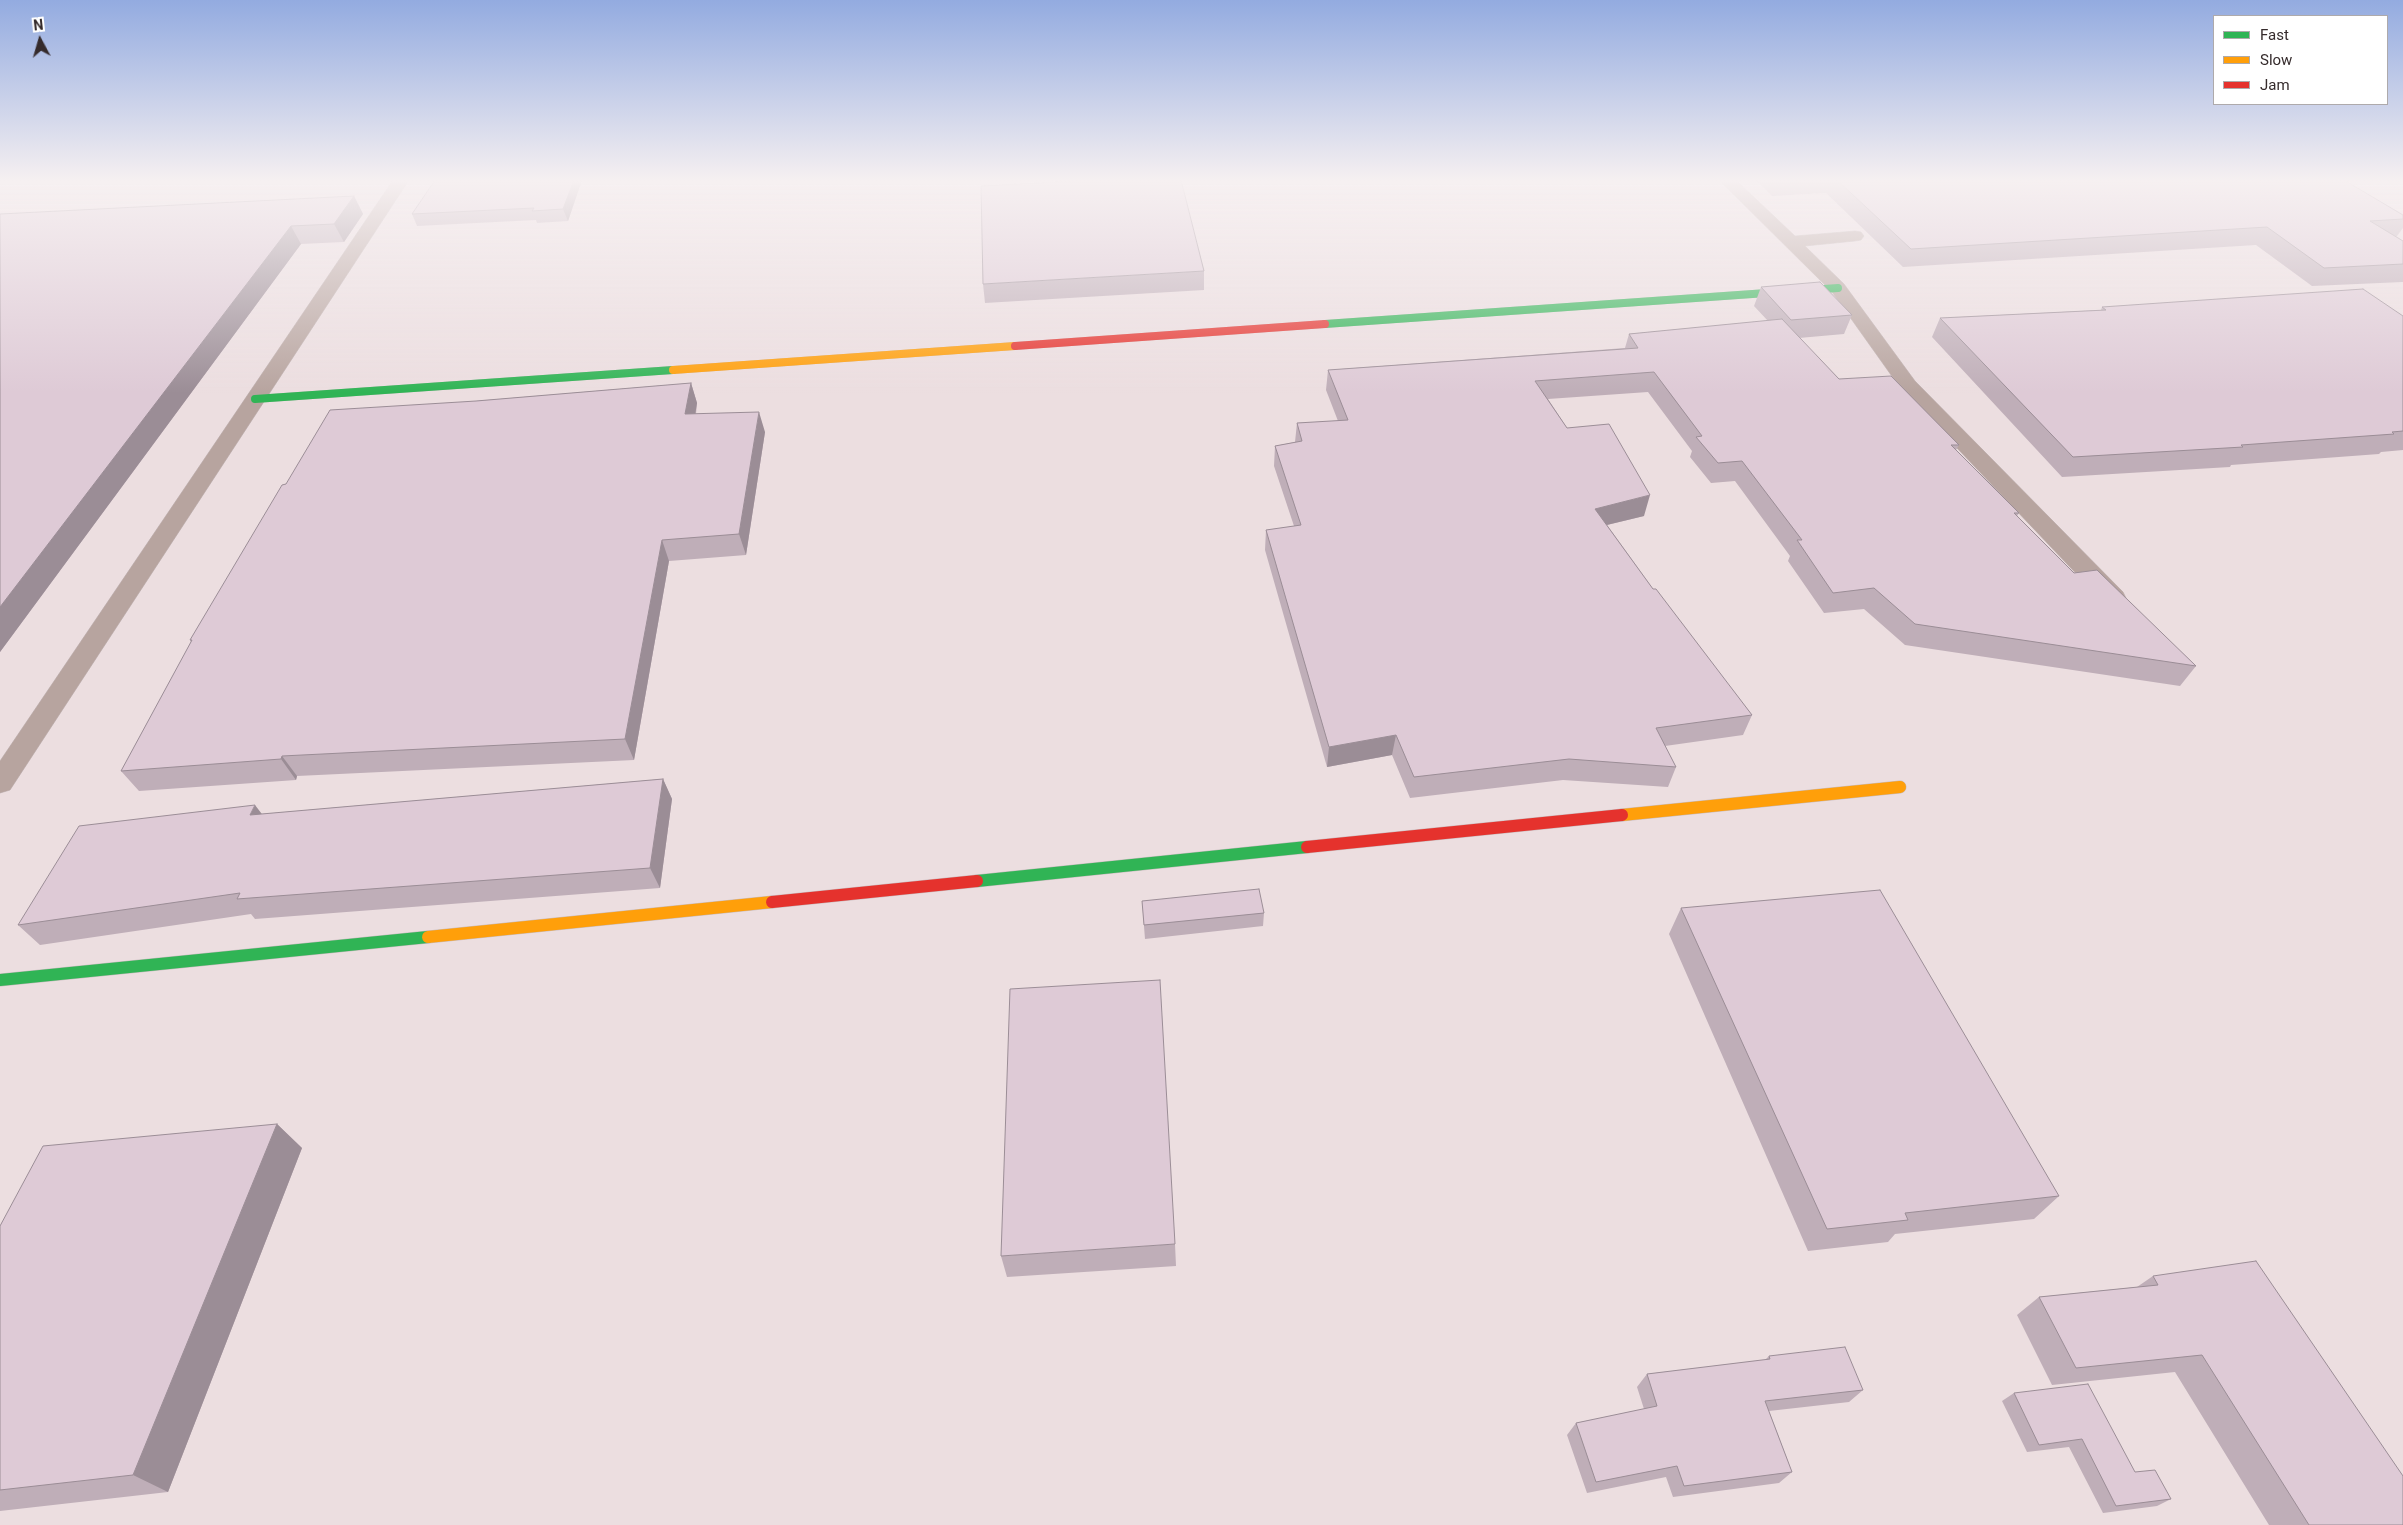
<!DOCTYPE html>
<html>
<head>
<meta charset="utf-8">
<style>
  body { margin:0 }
  #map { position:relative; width:2403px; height:1525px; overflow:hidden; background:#ecdee0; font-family:Roboto,sans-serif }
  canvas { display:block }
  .legend { position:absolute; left:2213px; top:15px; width:175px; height:90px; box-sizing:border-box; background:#fff; border:1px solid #aeaaab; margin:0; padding:6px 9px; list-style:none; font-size:15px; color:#352b2c }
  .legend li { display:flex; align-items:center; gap:10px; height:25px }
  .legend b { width:25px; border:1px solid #aeaaab }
  .north { position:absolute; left:15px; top:15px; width:50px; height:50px; -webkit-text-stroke:4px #fff; paint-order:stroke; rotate:354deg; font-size:14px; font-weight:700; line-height:20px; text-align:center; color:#352b2c }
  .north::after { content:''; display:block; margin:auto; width:18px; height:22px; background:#352b2c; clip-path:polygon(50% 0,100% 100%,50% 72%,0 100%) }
</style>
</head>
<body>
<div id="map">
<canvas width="2403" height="1525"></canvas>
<ul class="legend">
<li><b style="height:6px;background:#30b455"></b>Fast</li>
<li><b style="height:6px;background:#ff9f0a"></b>Slow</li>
<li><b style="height:6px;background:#e5322d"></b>Jam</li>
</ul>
<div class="north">N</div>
</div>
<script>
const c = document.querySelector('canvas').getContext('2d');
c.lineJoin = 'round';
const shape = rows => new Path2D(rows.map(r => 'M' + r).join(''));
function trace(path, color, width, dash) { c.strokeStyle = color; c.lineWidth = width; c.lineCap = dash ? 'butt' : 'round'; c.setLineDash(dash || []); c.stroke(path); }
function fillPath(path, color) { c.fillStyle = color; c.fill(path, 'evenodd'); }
const street = shape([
  [393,180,409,180,10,790,0,793,0,761,393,180],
  [1719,180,1736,180,1795,236,1855,231,1861,232,1864,236,1861,240,1855,241,1805,246,1844,284,1915,381,2123,592,2126,598,2123,604,2114,606,2105,604,1901,389,1832,292,1719,180]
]);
const fastFar1 = shape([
  [1325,324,1838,288],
  [255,399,673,370]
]);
const fast = shape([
  [977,881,1307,847],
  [0,980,428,937]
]);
const slowFar1 = shape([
  [673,370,1015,346]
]);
const slow = shape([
  [1622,815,1900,787],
  [428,937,772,902]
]);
const jamFar1 = shape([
  [1015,346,1325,324]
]);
const jam = shape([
  [1307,847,1622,815],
  [772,902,977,881]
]);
const wall = shape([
  [582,180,568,221,537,223,536,220,417,226,412,214],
  [1756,180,2344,180,2403,215,2403,228,2397,236,2396,236,2403,241,2403,282,2312,286,2256,245,1903,267,1826,193,1772,196],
  [354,196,363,214,344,242,301,244,0,652,0,214],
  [1204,271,1204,290,985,303,983,284],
  [1761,287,1852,315,1844,334,1799,338,1839,379,1959,445,1956,450,2019,513,2017,516,2074,573,2196,666,2180,686,1905,645,1864,609,1824,613,1788,561,1790,556,1735,481,1711,483,1690,457,1692,451,1648,392,1548,399,1567,428,1644,516,1607,525,1653,589,1752,715,1743,735,1665,746,1676,767,1668,787,1563,780,1410,798,1392,755,1327,767,1265,550,1266,530,1294,526,1274,466,1275,446,1295,442,1297,423,1338,421,1326,390,1328,370,1625,348,1629,334,1768,321,1754,306],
  [2102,307,2403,316,2403,450,2381,452,2379,454,2231,465,2230,467,2062,477,1932,337,1940,318,2101,310],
  [691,383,697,403,696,414,765,432,746,555,669,561,634,760,297,776,296,780,139,791,121,771,191,642,190,640,286,484,476,401],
  [663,779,672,799,660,888,255,919,251,914,40,945,18,925,262,814],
  [1142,901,1264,913,1263,926,1145,939],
  [1681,908,2059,1196,2034,1219,1895,1234,1888,1242,1808,1251,1669,934],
  [277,1124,302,1148,168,1492,0,1511,0,1226],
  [1175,1244,1176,1266,1007,1277,1001,1256],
  [2153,1276,2403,1525,2269,1525,2175,1372,2052,1385,2017,1315,2039,1297,2137,1287],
  [1769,1356,1863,1390,1849,1402,1769,1411,1792,1472,1779,1483,1673,1497,1666,1477,1587,1493,1567,1435,1576,1423,1644,1409,1637,1387,1647,1374,1765,1360],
  [2014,1393,2135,1472,2171,1499,2157,1506,2103,1513,2069,1447,2027,1452,2002,1401]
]);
const shadedWall = shape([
  [574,180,582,180,568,221,563,209],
  [354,196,363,214,344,242,334,224],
  [291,226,301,244,0,652,0,607],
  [691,383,697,403,692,434,685,414],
  [759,412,765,432,746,555,739,534],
  [1650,495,1644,516,1590,529,1595,509],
  [662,540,669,561,634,760,625,739],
  [1396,735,1392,755,1327,767,1329,747],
  [282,756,297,776,296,780,281,759],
  [663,779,672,799,660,888,650,868],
  [255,805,271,826,250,815],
  [277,1124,302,1148,168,1492,133,1475]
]);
const building = shape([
  [435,180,574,180,563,209,532,211,534,208,412,214,435,180],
  [1095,180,1181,180,1204,271,983,284,981,186,1095,180],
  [1837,180,2344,180,2403,215,2403,219,2370,221,2403,241,2403,264,2324,268,2267,227,1911,249,1837,180],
  [354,196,334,224,291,226,0,607,0,214,354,196],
  [1820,282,1852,315,1791,320,1761,287,1820,282],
  [2363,289,2403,316,2403,431,2392,432,2394,434,2241,445,2243,447,2073,457,1940,318,2106,310,2102,307,2363,289],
  [1782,319,1839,379,1891,376,1959,445,1951,445,2019,513,2014,513,2074,573,2097,570,2196,666,1915,624,1874,588,1833,593,1797,540,1802,540,1742,461,1718,463,1696,437,1702,436,1654,372,1535,381,1567,428,1609,424,1650,495,1595,509,1653,589,1656,589,1752,715,1656,728,1676,767,1569,759,1414,777,1396,735,1329,747,1266,530,1301,525,1275,446,1302,441,1297,423,1348,420,1328,370,1638,348,1629,334,1782,319],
  [691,383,685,414,759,412,739,534,662,540,625,739,282,756,281,759,121,771,192,640,190,640,282,485,286,484,330,410,476,401,691,383],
  [663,779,650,868,237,899,240,893,18,925,79,826,255,805,250,815,663,779],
  [1259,889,1264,913,1144,925,1142,901,1259,889],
  [1880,890,2059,1196,1905,1213,1908,1220,1827,1229,1681,908,1880,890],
  [1160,980,1175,1244,1001,1256,1010,989,1160,980],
  [277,1124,133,1475,0,1490,0,1226,43,1146,277,1124],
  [2256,1261,2403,1476,2403,1525,2309,1525,2202,1355,2076,1368,2039,1297,2158,1285,2153,1276,2256,1261],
  [1845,1347,1863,1390,1765,1401,1792,1472,1684,1486,1677,1466,1596,1482,1576,1423,1657,1406,1647,1374,1770,1359,1769,1356,1845,1347],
  [2088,1384,2135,1472,2155,1470,2171,1499,2116,1506,2082,1439,2039,1445,2014,1393,2088,1384]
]);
trace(street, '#c7bbbd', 1);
trace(fastFar1, '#c7bbbd', 8);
trace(fast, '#c7bbbd', 13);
trace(slowFar1, '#c7bbbd', 8);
trace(slow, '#c7bbbd', 13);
trace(jamFar1, '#c7bbbd', 8);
trace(jam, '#c7bbbd', 13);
fillPath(street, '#b7a49f');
trace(fastFar1, '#30b455', 8);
trace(fast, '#30b455', 12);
trace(slowFar1, '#ff9f0a', 8);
trace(slow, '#ff9f0a', 12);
trace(jamFar1, '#e5322d', 8);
trace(jam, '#e5322d', 12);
fillPath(wall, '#bfaeb8');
fillPath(shadedWall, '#9b8d96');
fillPath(building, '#decad6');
trace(building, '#9b8d96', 1);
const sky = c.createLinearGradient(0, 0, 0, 393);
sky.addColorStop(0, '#93abe0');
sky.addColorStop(0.46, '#f6f0f1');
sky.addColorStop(1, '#f6f0f100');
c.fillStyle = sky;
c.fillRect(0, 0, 2403, 393);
</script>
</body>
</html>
